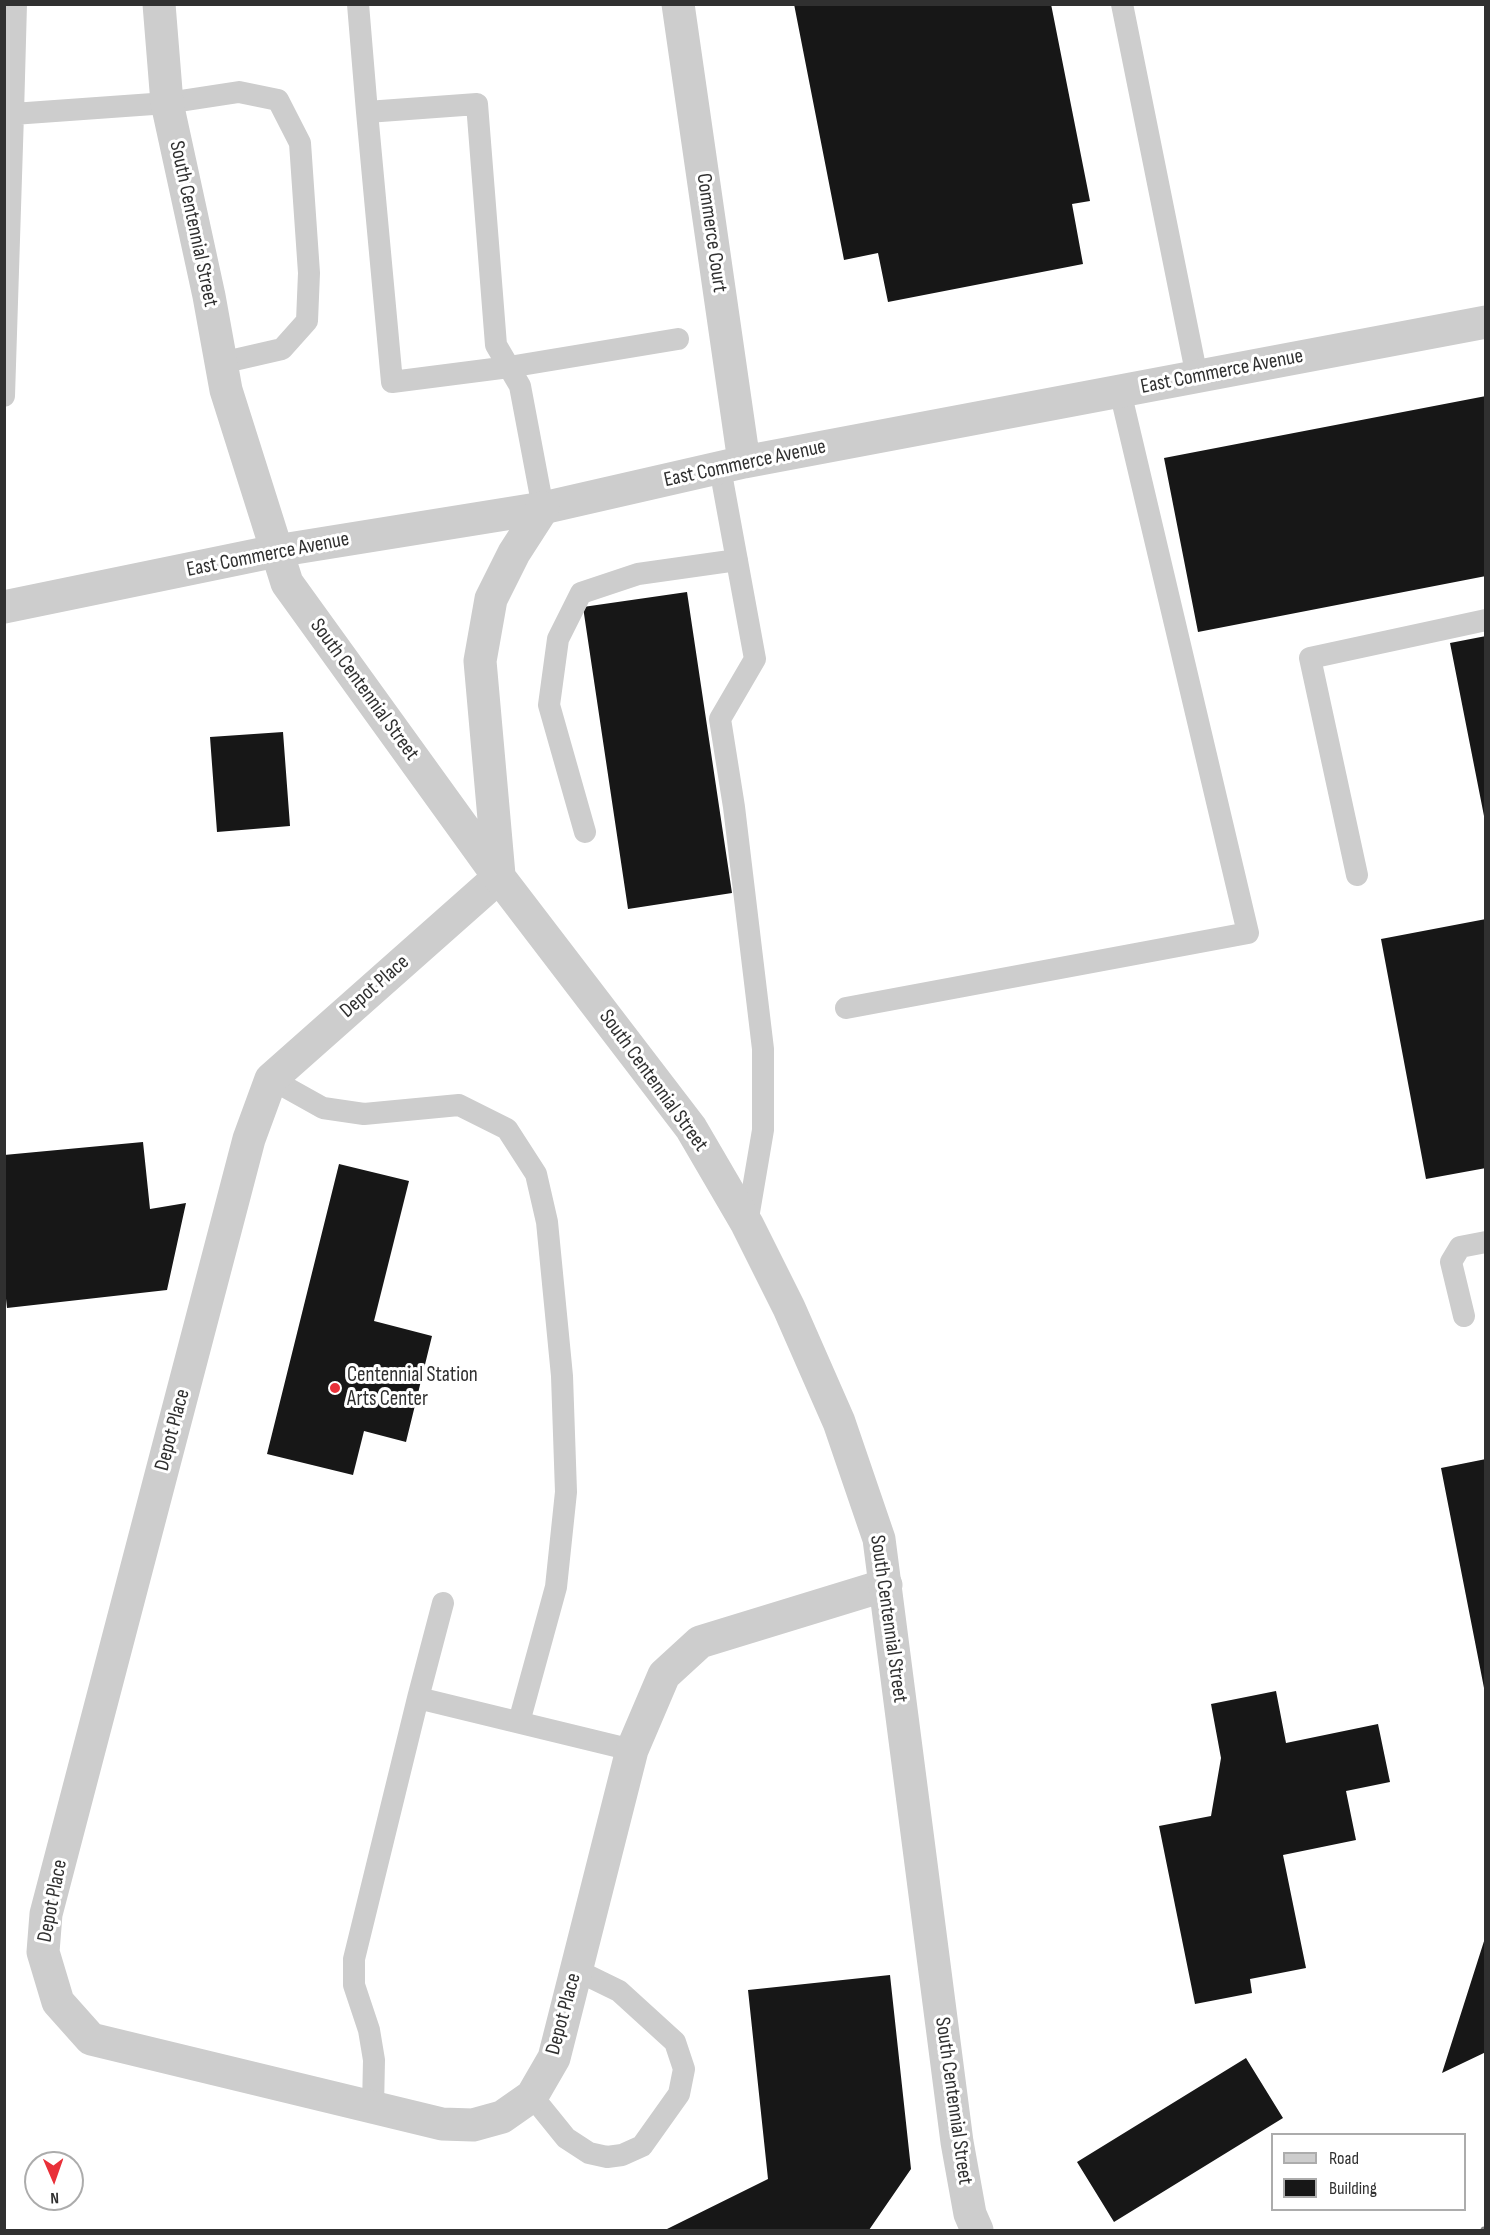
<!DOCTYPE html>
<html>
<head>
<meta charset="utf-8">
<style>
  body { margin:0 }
  #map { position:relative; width:1490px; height:2235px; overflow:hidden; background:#fff; font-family:"Sofia Sans Condensed",sans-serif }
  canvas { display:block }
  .frame { position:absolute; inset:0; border:6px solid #303030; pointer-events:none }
  .legend { position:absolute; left:1271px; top:2133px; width:195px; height:78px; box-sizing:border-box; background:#fff; border:2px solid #acacac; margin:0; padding:8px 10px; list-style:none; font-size:18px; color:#303030 }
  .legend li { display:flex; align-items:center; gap:12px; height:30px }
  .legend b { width:30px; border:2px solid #acacac }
  .north { position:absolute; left:24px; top:2151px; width:60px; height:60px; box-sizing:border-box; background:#fff; border:2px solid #acacac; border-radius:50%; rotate:178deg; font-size:16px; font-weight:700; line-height:24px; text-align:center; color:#303030 }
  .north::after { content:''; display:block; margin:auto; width:21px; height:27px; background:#e93039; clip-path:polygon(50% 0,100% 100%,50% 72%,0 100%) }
</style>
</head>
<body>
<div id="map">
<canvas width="1490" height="2235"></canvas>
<div class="frame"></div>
<ul class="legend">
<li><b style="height:8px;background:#cdcdcd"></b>Road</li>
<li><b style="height:16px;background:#171717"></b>Building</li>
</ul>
<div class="north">N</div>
</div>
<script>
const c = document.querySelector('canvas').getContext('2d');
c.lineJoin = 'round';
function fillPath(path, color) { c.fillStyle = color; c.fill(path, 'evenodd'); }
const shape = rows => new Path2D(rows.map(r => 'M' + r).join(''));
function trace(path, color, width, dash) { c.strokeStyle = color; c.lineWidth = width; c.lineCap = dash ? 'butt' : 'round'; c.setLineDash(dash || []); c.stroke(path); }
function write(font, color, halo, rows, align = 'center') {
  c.font = font + ' "Sofia Sans Condensed",sans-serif'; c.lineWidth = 6; c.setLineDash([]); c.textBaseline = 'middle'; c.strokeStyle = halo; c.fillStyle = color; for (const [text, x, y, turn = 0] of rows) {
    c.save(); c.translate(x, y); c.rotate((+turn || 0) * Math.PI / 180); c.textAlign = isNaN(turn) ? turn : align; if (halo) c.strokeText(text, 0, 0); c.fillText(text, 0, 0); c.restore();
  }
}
const building = shape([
  [794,4,1051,4,1090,201,1072,204,1083,264,888,302,878,253,844,260],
  [1486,396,1486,576,1198,632,1164,458],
  [687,592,732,893,628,909,583,607],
  [1486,636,1486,816,1484,816,1450,643],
  [283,732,290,826,217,832,210,737],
  [1486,919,1486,1168,1426,1179,1381,939],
  [143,1142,150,1209,186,1203,167,1290,7,1308,4,1280,4,1155],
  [339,1164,409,1181,374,1321,432,1336,406,1442,364,1431,353,1475,267,1454],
  [1486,1459,1486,1688,1484,1688,1441,1468],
  [1276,1691,1286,1743,1378,1724,1390,1782,1346,1791,1356,1840,1283,1855,1306,1968,1250,1979,1252,1993,1195,2004,1159,1826,1211,1816,1221,1758,1211,1704],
  [1485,1938,1486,2052,1442,2073],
  [890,1975,911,2169,869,2230,665,2230,768,2179,748,1990],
  [1246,2058,1283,2118,1114,2222,1077,2162]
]);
const service = shape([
  [358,4,367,112,477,104,496,345,520,386,543,508],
  [1122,4,1197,377],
  [367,112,392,382,509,367,678,339],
  [4,114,13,114,16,4],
  [4,396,13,114,167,103,239,92,278,100,300,143,309,273,307,321,282,349,221,363],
  [720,468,755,659,720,719,734,807,763,1049,763,1130,747,1224],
  [585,832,549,705,558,639,581,593,638,574,737,560],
  [1357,875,1310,658,1486,620],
  [846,1008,1248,933,1120,391],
  [271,1079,323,1108,364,1114,459,1105,507,1129,536,1174,547,1222,562,1376,566,1492,556,1587,519,1722],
  [1464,1316,1451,1262,1460,1247,1486,1242],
  [418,1698,443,1603],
  [532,2096,566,2138,589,2153,607,2157,622,2155,642,2146,679,2094,684,2069,675,2042,619,1991,576,1970],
  [373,2107,374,2060,369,2030,354,1985,354,1959,418,1698,632,1750]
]);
const minor = shape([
  [678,4,744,462],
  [4,607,276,551,543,508,744,462,1486,322],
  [499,877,271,1079,249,1139,46,1914,43,1952,58,2002,91,2039,442,2124,473,2125,502,2117,532,2096,554,2058,632,1750,664,1675,700,1642,886,1585]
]);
const tertiary = shape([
  [159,4,167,103,209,296,226,390,287,583,499,877,691,1128,747,1224,789,1308,839,1422,879,1539,957,2142,970,2214,977,2230],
  [499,875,480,661,491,599,514,553,543,508]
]);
const rail = shape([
  [1484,2230,1486,2230]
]);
const markers = [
  [335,1388,6,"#e93039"]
];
const streetNames = [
  ["South Centennial Street",193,224,78],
  ["Commerce Court",711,233,82],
  ["East Commerce Avenue",1222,372,-11],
  ["East Commerce Avenue",745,464,-12],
  ["East Commerce Avenue",268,555,-11],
  ["South Centennial Street",364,690,54],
  ["Depot Place",375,987,-41],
  ["South Centennial Street",653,1081,54],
  ["Depot Place",173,1430,-75],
  ["South Centennial Street",888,1619,82],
  ["Depot Place",53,1901,-79],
  ["Depot Place",564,2014,-75],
  ["South Centennial Street",953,2101,82]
];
const poiNames = [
  ["Centennial Station",347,1376],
  ["Arts Center",347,1400]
];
fillPath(building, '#171717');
trace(service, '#cdcdcd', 22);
trace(minor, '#cdcdcd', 33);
trace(tertiary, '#cdcdcd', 33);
trace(rail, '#858585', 7);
trace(rail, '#fff', 4.5, [14]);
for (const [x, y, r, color] of markers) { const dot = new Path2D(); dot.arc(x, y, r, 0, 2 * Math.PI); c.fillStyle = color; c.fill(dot); trace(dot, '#fff', 2); }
write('21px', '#303030', '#fff', streetNames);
write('21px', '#303030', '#fff', poiNames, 'left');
</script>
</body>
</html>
